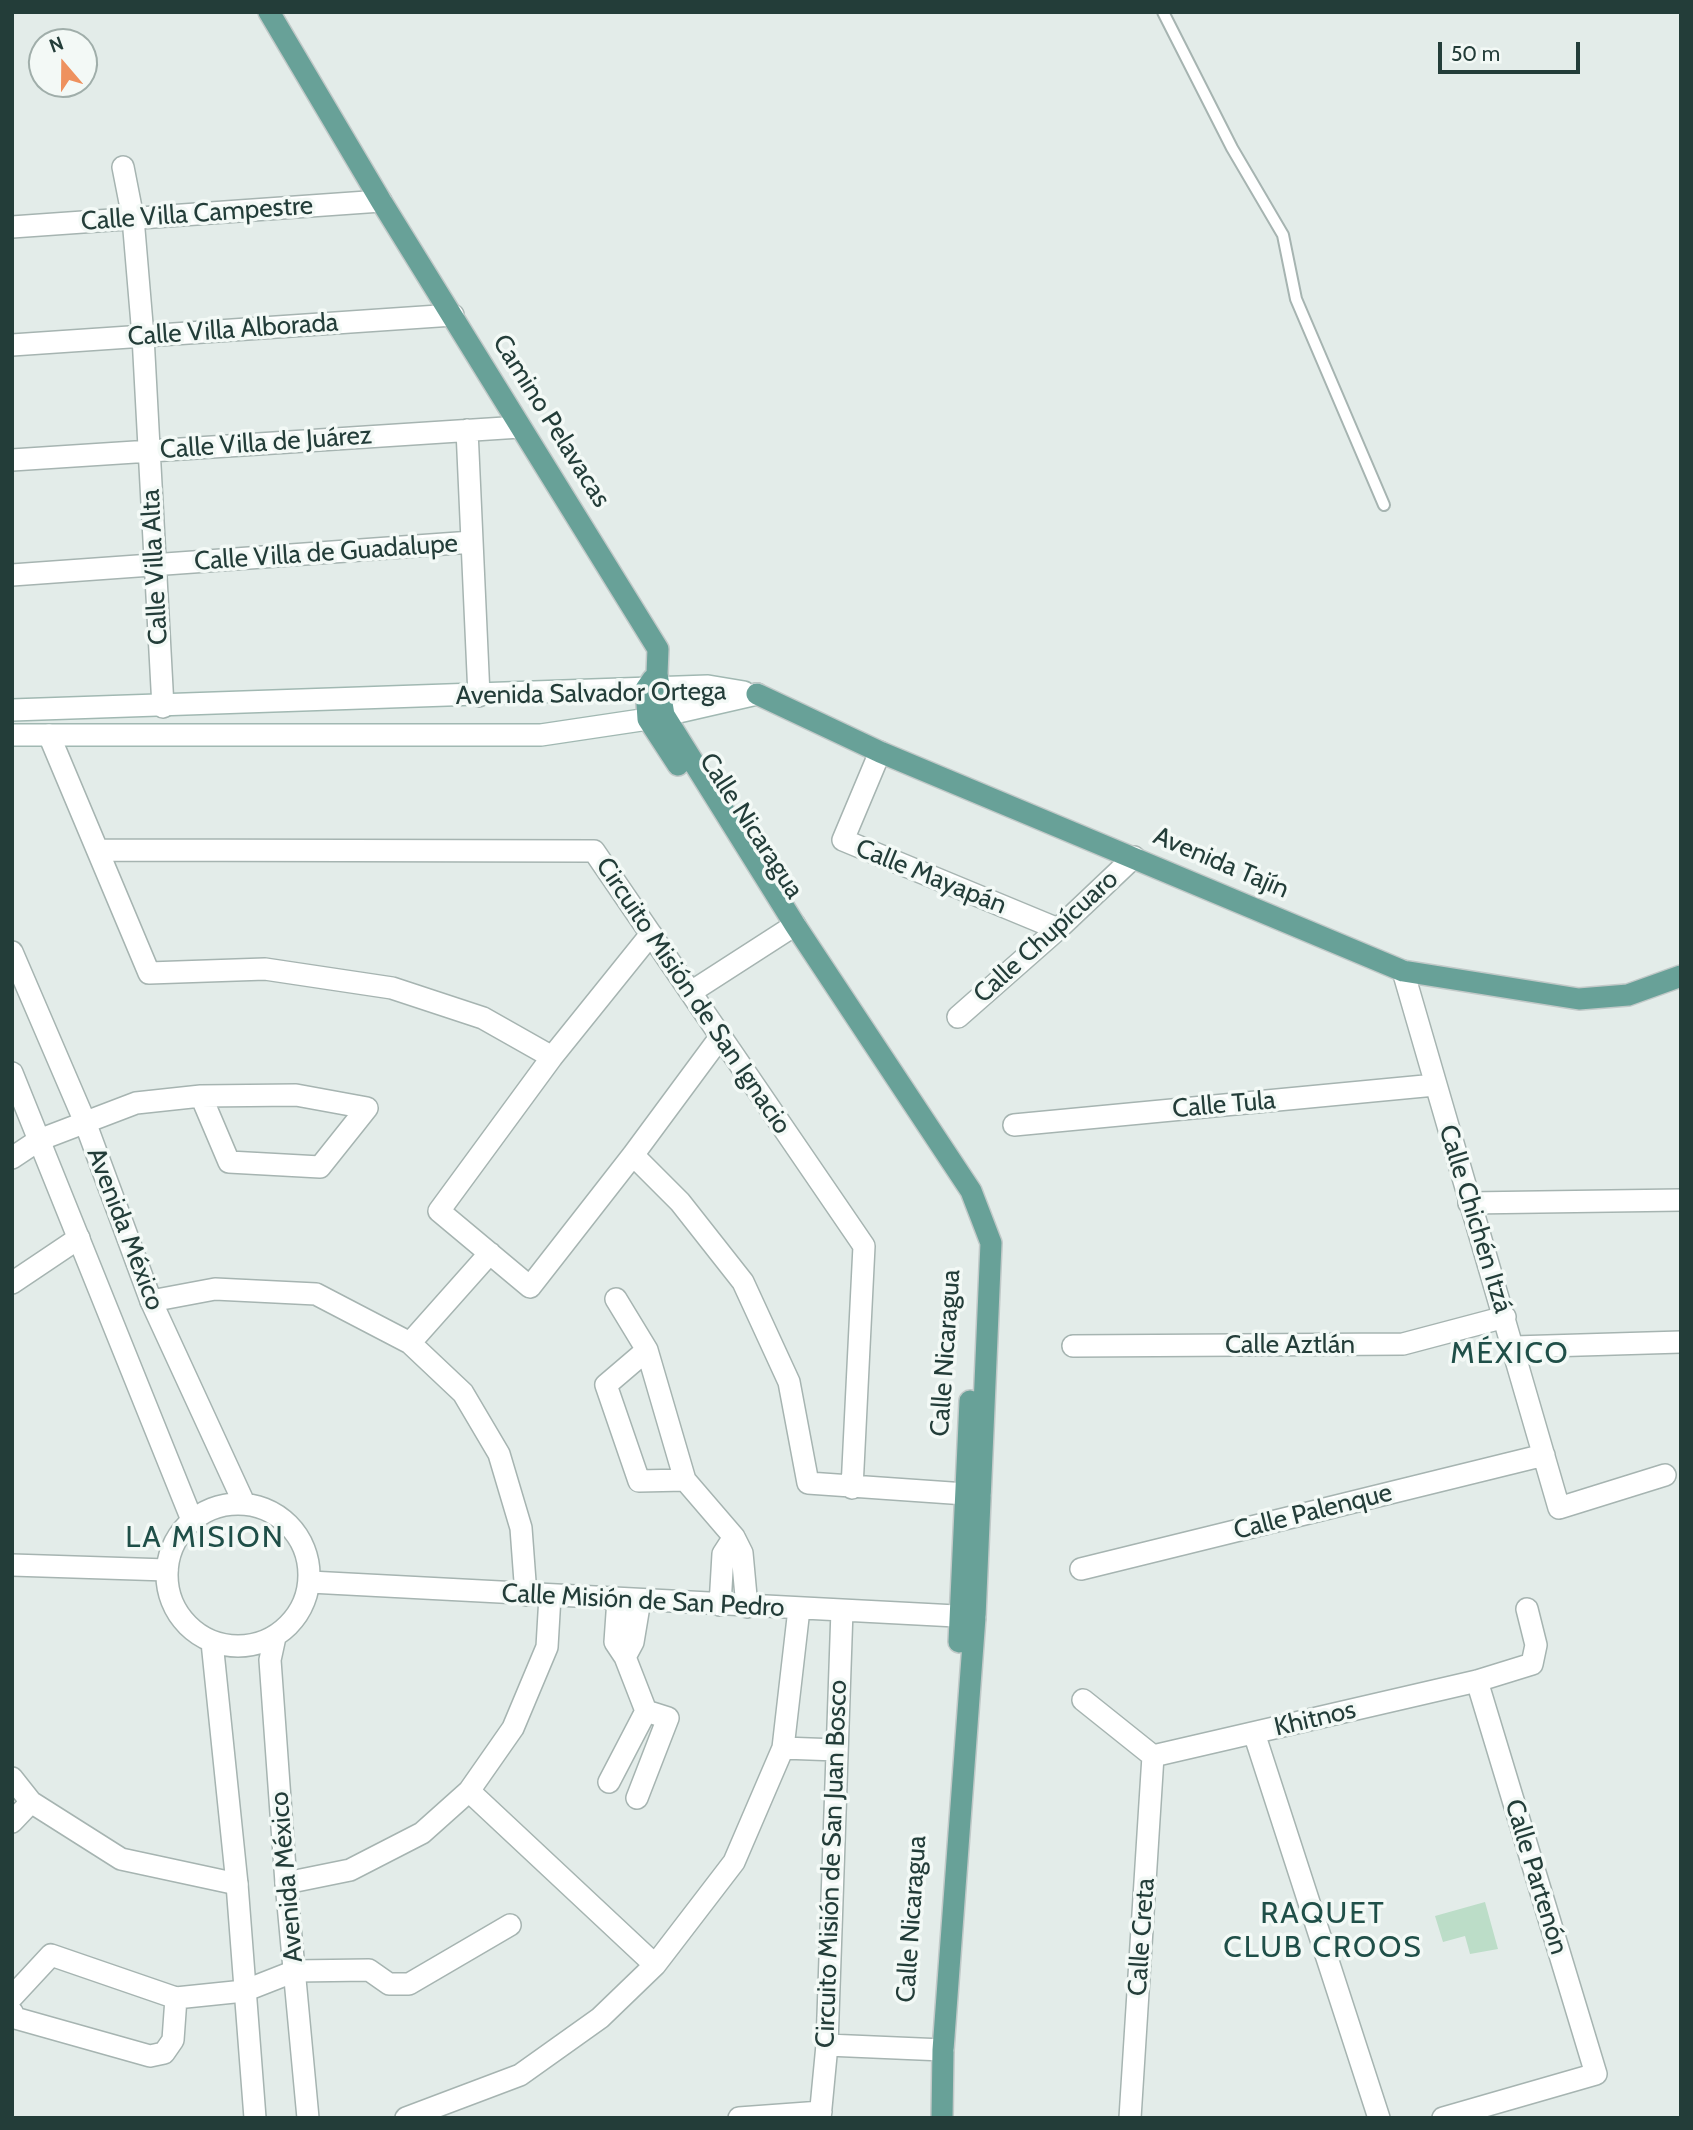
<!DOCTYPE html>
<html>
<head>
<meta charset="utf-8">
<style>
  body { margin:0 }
  #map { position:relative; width:1693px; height:2130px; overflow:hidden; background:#e3ece9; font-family:Cabin,sans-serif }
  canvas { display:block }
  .frame { position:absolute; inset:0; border:14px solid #233d39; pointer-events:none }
  .north { position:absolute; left:28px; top:28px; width:70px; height:70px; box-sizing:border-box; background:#f3f9f6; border:2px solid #a0aeaa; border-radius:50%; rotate:340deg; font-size:19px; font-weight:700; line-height:28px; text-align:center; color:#233d39 }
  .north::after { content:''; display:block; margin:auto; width:24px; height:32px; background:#ee915e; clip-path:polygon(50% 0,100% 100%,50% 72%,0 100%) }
  .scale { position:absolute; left:1438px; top:42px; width:142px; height:32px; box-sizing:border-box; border:4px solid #233d39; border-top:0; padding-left:9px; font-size:21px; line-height:24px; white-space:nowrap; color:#233d39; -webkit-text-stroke:5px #f3f9f6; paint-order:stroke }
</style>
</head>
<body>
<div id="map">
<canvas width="1693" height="2130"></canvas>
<div class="frame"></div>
<div class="north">N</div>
<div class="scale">50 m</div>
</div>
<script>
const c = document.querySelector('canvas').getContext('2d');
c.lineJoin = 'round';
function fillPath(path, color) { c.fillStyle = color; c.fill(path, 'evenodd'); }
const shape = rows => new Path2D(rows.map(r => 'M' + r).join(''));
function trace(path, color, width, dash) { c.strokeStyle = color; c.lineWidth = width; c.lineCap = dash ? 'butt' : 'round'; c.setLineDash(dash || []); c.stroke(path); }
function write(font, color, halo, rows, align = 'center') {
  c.font = font + ' Cabin,sans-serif'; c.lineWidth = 7; c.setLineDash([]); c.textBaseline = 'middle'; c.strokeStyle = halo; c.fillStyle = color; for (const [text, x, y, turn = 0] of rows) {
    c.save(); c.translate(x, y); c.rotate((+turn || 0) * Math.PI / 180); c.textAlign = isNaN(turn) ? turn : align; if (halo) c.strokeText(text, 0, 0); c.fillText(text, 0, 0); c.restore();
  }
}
const green = shape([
  [1485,1902,1498,1949,1470,1954,1465,1936,1443,1942,1435,1916]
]);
const service = shape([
  [1163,12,1232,148,1283,235,1296,299,1384,505]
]);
const minor = shape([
  [123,167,133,218,143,336,163,707],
  [12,227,381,201],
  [12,345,453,315],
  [467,430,479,696],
  [12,460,520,427],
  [12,575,472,542],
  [49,735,149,973,265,969,392,988,483,1018,552,1057],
  [880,752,843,840,1058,929],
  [99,850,594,851,864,1246,852,1488],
  [651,934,552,1057,439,1211,530,1287,633,1155,721,1036],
  [1403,971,1559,1508,1665,1475],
  [691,992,795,925],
  [958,1017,1058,929,1134,857],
  [1014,1125,1435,1085],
  [633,1155,680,1202,743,1282,789,1382,808,1483,980,1495],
  [12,1158,39,1140,136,1103,201,1096,296,1095,367,1108,320,1167,229,1162,201,1096],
  [1469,1203,1681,1200],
  [12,1283,79,1238],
  [616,1299,647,1350,685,1480,734,1537,742,1553,747,1607],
  [151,1301,215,1289,316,1294,410,1343,463,1393,499,1454,521,1528,526,1595],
  [410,1343,490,1253],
  [1073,1346,1403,1344,1505,1317],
  [1514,1347,1681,1342],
  [647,1350,606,1385,639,1481,685,1480],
  [12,1565,167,1570],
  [1081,1569,1544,1455],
  [310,1582,975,1617],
  [618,1599,615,1642,625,1657,646,1711,668,1718,637,1798],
  [720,1605,723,1554,734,1537],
  [625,1657,633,1642,640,1600],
  [1083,1700,1153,1756],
  [1254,1733,1379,2118],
  [783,1748,837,1750],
  [1153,1756,1477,1681,1532,1664,1536,1645,1527,1609],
  [12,1778,31,1802,121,1859,237,1884],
  [609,1782,646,1711],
  [469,1791,655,1965],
  [12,1822,31,1802],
  [286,1883,350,1870,422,1833,469,1791,513,1728,547,1647,550,1596],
  [12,1997,51,1955,176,1998,244,1991,295,1971,369,1970,389,1984,409,1984,510,1925],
  [12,2012,15,2018,150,2056,164,2053,173,2040,176,1998],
  [827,2045,943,2050],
  [406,2118,520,2075,600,2018,655,1965,734,1862,783,1748,799,1609],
  [739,2118,821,2112],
  [820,2118,827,2045,842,1610],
  [1130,2118,1153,1756],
  [1443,2118,1596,2074,1477,1681]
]);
const tertiary = shape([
  [12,952,85,1122,151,1301,244,1503],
  [12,1073,192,1520],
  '167 1575a71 71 0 1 1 142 0a71 71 0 1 1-142 0Z',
  [275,1637,270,1660,286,1883,308,2118],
  [212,1642,237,1884,255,2118]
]);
const secondary = shape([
  [12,710,708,686,744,692],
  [12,735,541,735,648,719,757,694]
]);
const primary = shape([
  [269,12,381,201,658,649,657,674,664,715,795,925,971,1191,991,1243,975,1617,943,2050,942,2118],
  [653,679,646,689,648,719,678,765],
  [757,694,880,752,1403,971,1579,999,1628,995,1681,976],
  [959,1642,970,1401]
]);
const streetNames = [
  ["Calle Villa Campestre",197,214,-4],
  ["Calle Villa Alborada",233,330,-4],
  ["Camino Pelavacas",551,421,58],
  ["Calle Villa de Juárez",266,443,-4],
  ["Calle Villa de Guadalupe",326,553,-4],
  ["Calle Villa Alta",155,567,-93],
  ["Avenida Salvador Ortega",591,694,-1],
  ["Calle Nicaragua",751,826,57],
  ["Avenida Tajín",1221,863,23],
  ["Calle Mayapán",931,877,22],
  ["Calle Chupícuaro",1046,937,-42],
  ["Circuito Misión de San Ignacio",693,996,56],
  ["Calle Tula",1224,1105,-5],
  ["Calle Chichén Itzá",1475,1219,73],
  ["Avenida México",125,1229,69],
  ["Calle Aztlán",1290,1345],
  ["Calle Nicaragua",946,1353,-86],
  ["Calle Palenque",1313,1512,-14],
  ["Calle Misión de San Pedro",643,1601,3],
  ["Khitnos",1315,1719,-13],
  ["Circuito Misión de San Juan Bosco",832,1864,-88],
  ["Avenida México",287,1877,-95],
  ["Calle Partenón",1536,1877,73],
  ["Calle Nicaragua",912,1919,-86],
  ["Calle Creta",1142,1937,-86]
];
const quarterNames = [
  ["MÉXICO",1510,1354],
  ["LA MISION",205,1538],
  ["RAQUET",1323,1914],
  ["CLUB CROOS",1323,1948]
];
fillPath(green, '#bcddc8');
trace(service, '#a6b4b1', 14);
trace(minor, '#a6b4b1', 24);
trace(tertiary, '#a6b4b1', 24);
trace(secondary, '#a1b8b2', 24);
trace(primary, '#c1c9c8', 24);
trace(service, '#fff', 10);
trace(minor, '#fff', 21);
trace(tertiary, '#fff', 21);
trace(secondary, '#fff', 21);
trace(primary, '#68a198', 21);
write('26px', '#233d39', '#f3f9f6', streetNames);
c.letterSpacing = '2px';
write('30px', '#1f4f48', '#f3f9f6', quarterNames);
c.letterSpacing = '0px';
</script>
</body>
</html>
